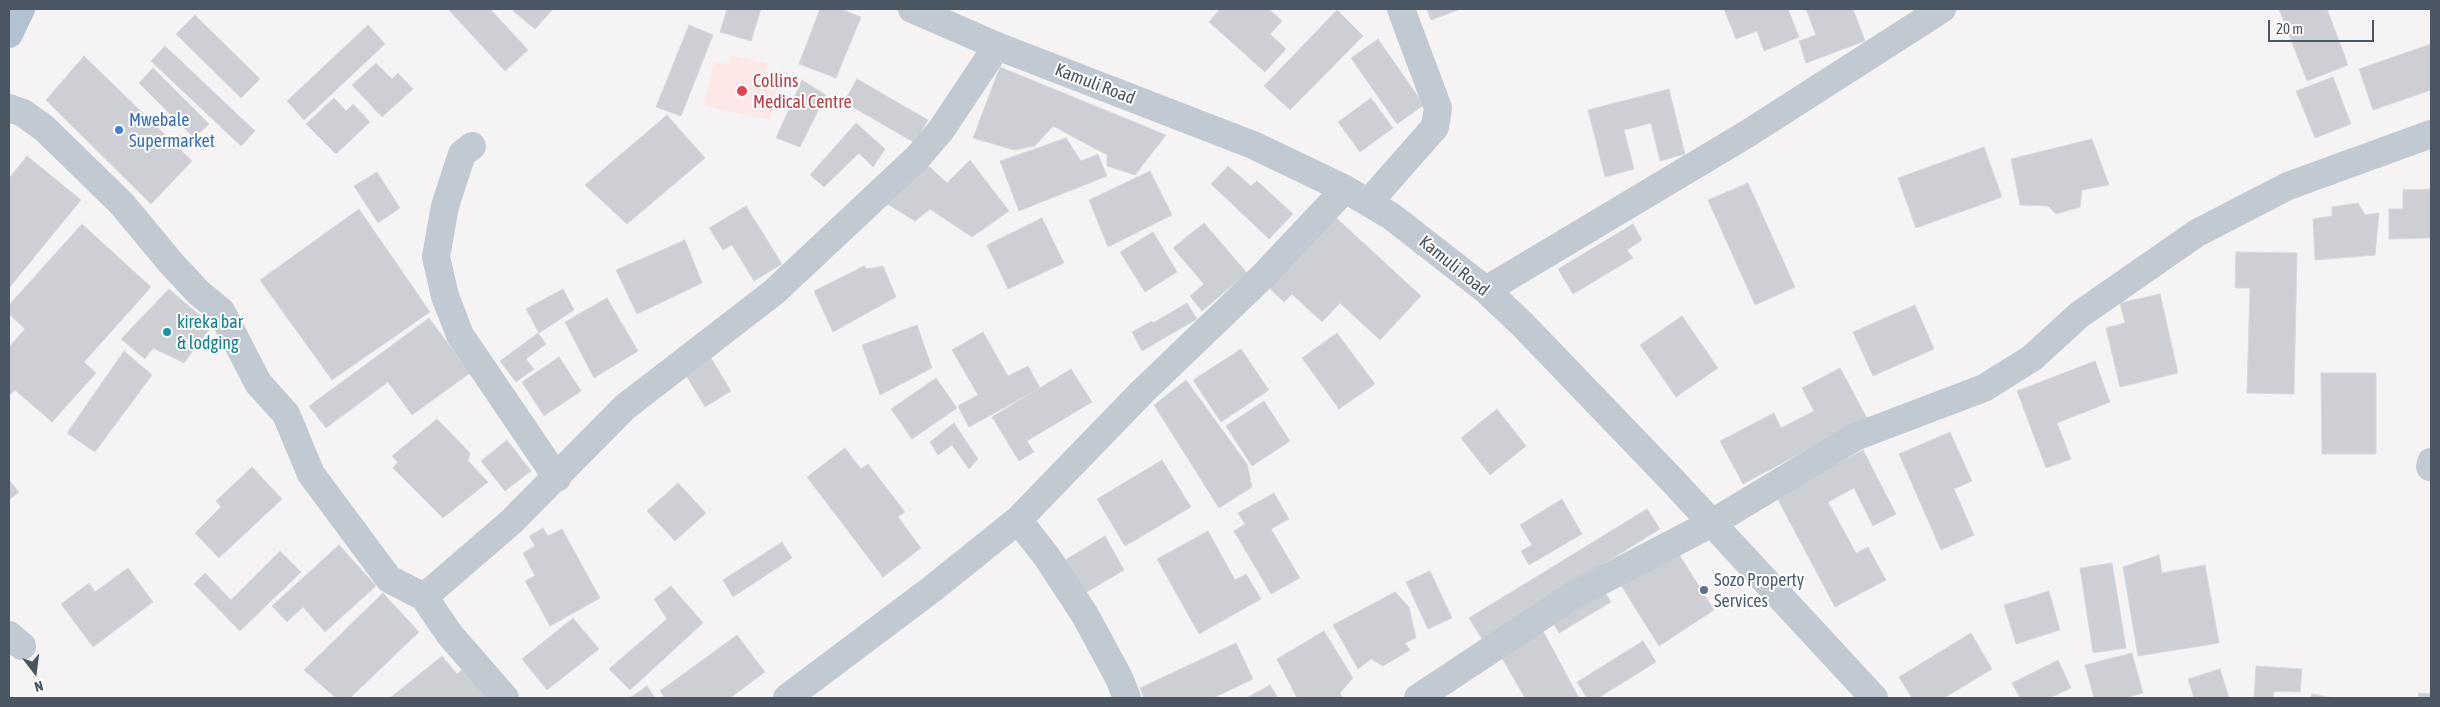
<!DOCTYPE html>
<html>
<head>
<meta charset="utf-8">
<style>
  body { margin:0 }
  #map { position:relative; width:2440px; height:707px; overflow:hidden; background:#f5f3f3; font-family:"Asap Condensed",sans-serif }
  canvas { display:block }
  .frame { position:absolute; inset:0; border:10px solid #4a5661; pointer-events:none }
  .north { position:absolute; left:10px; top:647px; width:50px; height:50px; -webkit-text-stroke:4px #fff; paint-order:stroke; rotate:165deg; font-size:14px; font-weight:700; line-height:20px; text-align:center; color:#4a5661 }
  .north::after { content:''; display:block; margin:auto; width:18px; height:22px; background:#4a5661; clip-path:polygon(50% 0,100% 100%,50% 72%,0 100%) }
  .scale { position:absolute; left:2268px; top:20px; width:106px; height:22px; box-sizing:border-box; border:2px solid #4a5661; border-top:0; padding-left:6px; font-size:15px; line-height:18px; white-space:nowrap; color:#4a5661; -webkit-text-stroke:4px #fff; paint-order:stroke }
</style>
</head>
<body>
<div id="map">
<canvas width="2440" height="707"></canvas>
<div class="frame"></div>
<div class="north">N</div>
<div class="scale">20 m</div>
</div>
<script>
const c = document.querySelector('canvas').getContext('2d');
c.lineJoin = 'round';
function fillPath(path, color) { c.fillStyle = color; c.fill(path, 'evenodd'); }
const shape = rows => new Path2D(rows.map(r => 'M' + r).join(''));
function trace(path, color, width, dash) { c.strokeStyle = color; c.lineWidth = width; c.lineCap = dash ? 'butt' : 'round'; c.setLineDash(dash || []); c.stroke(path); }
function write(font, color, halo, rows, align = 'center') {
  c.font = font + ' "Asap Condensed",sans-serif'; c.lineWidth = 4; c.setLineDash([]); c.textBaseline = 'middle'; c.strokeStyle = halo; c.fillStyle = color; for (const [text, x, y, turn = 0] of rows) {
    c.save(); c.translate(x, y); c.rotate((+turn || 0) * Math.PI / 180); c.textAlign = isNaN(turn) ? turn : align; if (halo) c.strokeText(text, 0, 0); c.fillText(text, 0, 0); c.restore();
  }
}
const medical = shape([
  [730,55,768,64,766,72,780,75,770,120,704,106,714,61,728,65]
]);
const building = shape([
  [448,9,490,9,528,50,505,71,448,9],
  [515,9,553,9,535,29,513,11,515,9],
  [727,9,761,9,751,41,720,32,727,9],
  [820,9,841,9,861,17,836,78,799,64,820,9],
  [1220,9,1269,9,1282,21,1270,34,1286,49,1265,72,1209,22,1220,9],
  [1427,9,1460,9,1431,20,1427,9],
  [1724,9,1788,9,1799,37,1764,51,1757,31,1736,39,1724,9],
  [1806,9,1853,9,1865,41,1806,63,1799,41,1816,35,1806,9],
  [2279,9,2327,9,2348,65,2307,81,2279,9],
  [1337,10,1363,36,1290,110,1264,86,1337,10],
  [195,15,260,79,241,98,176,34,195,15],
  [368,25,385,44,304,120,287,101,368,25],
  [689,25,713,35,681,116,656,107,689,25],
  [1378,39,1424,105,1397,124,1351,58,1378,39],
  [2431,44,2431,90,2373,110,2359,69,2431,44],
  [165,46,255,131,241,146,151,61,165,46],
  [84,56,192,161,151,204,46,100,84,56],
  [376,63,392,79,398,73,413,89,382,117,352,85,376,63],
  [1000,67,1166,135,1135,175,1107,166,1107,155,1053,126,1035,146,1014,150,973,138,1000,67],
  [153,68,209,124,194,138,139,83,153,68],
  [2333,77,2351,124,2315,138,2296,91,2333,77],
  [857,79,928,120,915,143,844,102,857,79],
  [802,80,826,95,800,147,776,138,802,80],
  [1669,89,1685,154,1660,161,1651,123,1624,130,1634,169,1605,177,1588,110,1669,89],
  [334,98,346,111,353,104,370,122,336,154,306,124,334,98],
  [1371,98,1393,128,1360,152,1338,122,1371,98],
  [667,115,705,158,627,224,585,185,667,115],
  [856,123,885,149,873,167,859,153,824,187,810,175,856,123],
  [1066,138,1081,161,1098,154,1107,176,1019,211,1000,161,1066,138],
  [2092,139,2109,185,2082,190,2080,207,2056,214,2048,206,2020,205,2011,159,2092,139],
  [1984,147,2002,197,1916,228,1898,178,1984,147],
  [27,156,81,200,9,288,9,178,27,156],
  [922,160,947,183,970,160,1009,211,972,237,930,209,915,221,879,199,922,160],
  [1228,166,1251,186,1257,181,1293,214,1269,239,1211,184,1228,166],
  [1150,171,1172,215,1108,247,1089,200,1150,171],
  [377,172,400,208,378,223,354,186,377,172],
  [1748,183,1795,287,1755,305,1708,200,1748,183],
  [2431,189,2431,238,2389,239,2389,209,2403,209,2403,190,2431,189],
  [2358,203,2365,215,2379,213,2375,255,2315,260,2313,219,2332,216,2332,207,2358,203],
  [746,206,782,264,754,281,732,245,723,250,709,228,746,206],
  [359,209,430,312,332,380,260,280,359,209],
  [1333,215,1421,296,1380,340,1340,303,1322,322,1292,294,1284,302,1267,286,1333,215],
  [1042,218,1064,263,1008,289,987,245,1042,218],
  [1204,223,1247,273,1202,311,1190,296,1204,284,1173,248,1204,223],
  [82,224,151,287,84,362,96,373,52,422,15,390,9,396,9,347,25,329,9,314,9,305,82,224],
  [1633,224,1642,240,1627,250,1633,258,1573,294,1558,269,1633,224],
  [1153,232,1177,272,1145,292,1120,252,1153,232],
  [685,240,702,283,637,314,616,270,685,240],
  [2236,252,2297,253,2294,394,2247,393,2250,288,2235,288,2236,252],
  [864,266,867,269,883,266,896,297,833,332,814,291,864,266],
  [169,289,212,326,184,363,153,348,145,359,121,339,169,289],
  [563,289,574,310,539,333,526,309,563,289],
  [2160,294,2178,373,2120,387,2106,328,2125,323,2120,303,2160,294],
  [607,298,638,351,594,378,565,322,607,298],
  [1187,303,1197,319,1142,351,1132,332,1152,321,1153,323,1187,303],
  [1915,305,1934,349,1873,376,1853,332,1915,305],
  [1682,316,1718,368,1676,397,1640,345,1682,316],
  [429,318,470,373,412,415,388,382,326,428,309,406,429,318],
  [917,325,932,368,880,395,862,345,917,325],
  [983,332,1008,376,1028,366,1040,388,969,427,958,406,978,395,952,350,983,332],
  [538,333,546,344,526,359,534,369,516,382,500,361,538,333],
  [1337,333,1375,384,1339,409,1302,358,1337,333],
  [1241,349,1269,390,1221,422,1193,380,1241,349],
  [124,351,152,375,95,452,67,433,124,351],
  [709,355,731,391,705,407,683,370,709,355],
  [559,357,581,391,544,416,522,382,559,357],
  [2095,361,2110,402,2057,423,2071,459,2046,468,2017,391,2095,361],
  [1840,368,1867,418,1743,484,1720,441,1774,413,1781,428,1814,411,1802,388,1840,368],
  [1071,369,1092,402,1027,441,1034,452,1019,461,992,417,1071,369],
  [2321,373,2376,373,2376,454,2322,454,2321,373],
  [936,378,957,408,912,439,891,409,936,378],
  [1186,380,1247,464,1252,487,1219,508,1154,405,1186,380],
  [1264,401,1290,441,1252,466,1226,426,1264,401],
  [1497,409,1526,446,1490,475,1461,438,1497,409],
  [437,419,470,453,468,461,488,482,443,518,393,468,398,462,392,456,437,419],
  [954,423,978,459,969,469,952,445,938,455,930,442,954,423],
  [1950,432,1972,481,1954,489,1974,535,1941,550,1899,454,1950,432],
  [507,440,531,471,505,491,481,461,507,440],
  [845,448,861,469,868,464,905,512,898,517,921,548,883,577,807,477,845,448],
  [1863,450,1896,514,1873,526,1854,488,1828,502,1856,553,1868,547,1886,580,1835,607,1776,496,1863,450],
  [1162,460,1191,507,1125,546,1097,499,1162,460],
  [252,467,282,499,219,558,195,533,221,507,216,501,252,467],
  [9,480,19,492,9,500,9,480],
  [678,483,706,513,675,541,647,511,678,483],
  [1274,493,1289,519,1271,529,1300,578,1271,594,1234,531,1245,524,1238,513,1274,493],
  [1562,499,1582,534,1529,565,1521,551,1532,545,1520,525,1562,499],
  [1647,509,1660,529,1482,639,1469,618,1647,509],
  [543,528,548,536,562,529,600,598,550,626,525,581,535,576,523,553,535,546,529,536,543,528],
  [1208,531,1235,580,1246,574,1261,599,1199,634,1157,559,1208,531],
  [1105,536,1124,570,1080,596,1060,563,1105,536],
  [782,542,792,558,733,597,723,580,782,542],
  [339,545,376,586,325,632,303,607,287,622,272,606,339,545],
  [1675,548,1714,610,1659,646,1617,579,1675,548],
  [280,551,301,572,240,631,194,584,205,573,231,600,280,551],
  [2159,555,2162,573,2205,565,2219,643,2138,656,2123,567,2159,555],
  [2112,563,2126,648,2093,653,2080,568,2112,563],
  [128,568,153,602,93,647,61,604,89,583,95,592,128,568],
  [1430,571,1452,618,1428,629,1406,582,1430,571],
  [671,586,703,623,630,690,609,669,667,619,654,599,671,586],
  [1601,586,1611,602,1559,633,1549,616,1601,586],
  [2049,591,2060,630,2016,644,2004,605,2049,591],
  [1395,592,1409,607,1416,638,1405,643,1410,650,1383,666,1371,659,1358,669,1333,625,1395,592],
  [383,593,419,632,350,698,336,698,304,670,383,593],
  [573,618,599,649,547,690,522,659,573,618],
  [1542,629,1579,698,1525,698,1499,653,1542,629],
  [1324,631,1353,678,1340,693,1343,698,1297,698,1277,659,1324,631],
  [1971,633,1992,669,1944,698,1912,698,1899,677,1971,633],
  [737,635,765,672,730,698,665,698,660,691,737,635],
  [1643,641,1656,662,1598,698,1587,698,1577,682,1643,641],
  [1236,643,1253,679,1213,698,1144,698,1140,688,1236,643],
  [2132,653,2143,693,2125,698,2094,698,2085,665,2132,653],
  [442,656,457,674,463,669,487,698,390,698,442,656],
  [2058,660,2071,688,2050,698,2020,698,2012,683,2058,660],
  [2256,666,2302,669,2300,692,2274,691,2273,698,2254,698,2256,666],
  [2220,669,2229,698,2194,698,2188,679,2220,669],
  [1270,685,1278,698,1246,698,1270,685],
  [647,686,655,698,630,698,647,686],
  [2419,693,2431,694,2431,698,2418,698,2419,693],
  [2312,694,2333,698,2311,698,2312,694]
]);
const minor = shape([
  [912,9,997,46,1253,145,1345,189,1391,216,1486,290,1522,324,1672,480,1874,698],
  [9,108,23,113,44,128,122,204,171,263,199,293,221,311,258,383,286,414,311,474,389,579,424,597,511,522,625,407,774,292,918,157,941,130,997,46],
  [472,146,462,154,445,206,436,257,445,296,460,335,557,478],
  [1369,202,1435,127,1438,108,1401,9],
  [1486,290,1747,134,1942,9],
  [2430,467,2431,462],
  [1018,520,1047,557,1085,615,1119,678,1127,698],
  [424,597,450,635,505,698],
  [9,635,22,646],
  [787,698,932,589,1018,520,1142,392,1264,275,1345,189],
  [1418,698,1572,596,1712,523,1855,437,1984,388,2032,358,2079,315,2197,233,2288,186,2431,134]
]);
const major = shape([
  [9,34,21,9]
]);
const markers = [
  [742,91,6,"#e0444e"],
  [119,130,5,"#3f7fe0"],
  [167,332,5,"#0f9aa8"],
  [1704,590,5,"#5c6f8a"]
];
const healthNames = [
  ["Collins",753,81],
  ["Medical Centre",753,102]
];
const streetNames = [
  ["Kamuli Road",1095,84,21],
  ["Kamuli Road",1454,266,39]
];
const shopNames = [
  ["Mwebale",129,120],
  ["Supermarket",129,141]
];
const cultureNames = [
  ["kireka bar",177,322],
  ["& lodging",177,343]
];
const serviceNames = [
  ["Sozo Property",1714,580],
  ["Services",1714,601]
];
fillPath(medical, '#fce8e6');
fillPath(building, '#cdcfd5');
trace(building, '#d7d9de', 1);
trace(minor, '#c1cad2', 28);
trace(major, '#b3c2d1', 28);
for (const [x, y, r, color] of markers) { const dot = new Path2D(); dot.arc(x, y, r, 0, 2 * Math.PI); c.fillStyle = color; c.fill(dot); trace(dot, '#fff', 2); }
write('18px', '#be3a42', '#fff', healthNames, 'left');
write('18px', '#4a5661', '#fff', streetNames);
write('18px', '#366cbe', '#fff', shopNames, 'left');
write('18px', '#0d838f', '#fff', cultureNames, 'left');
write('18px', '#4e5e75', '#fff', serviceNames, 'left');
</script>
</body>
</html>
